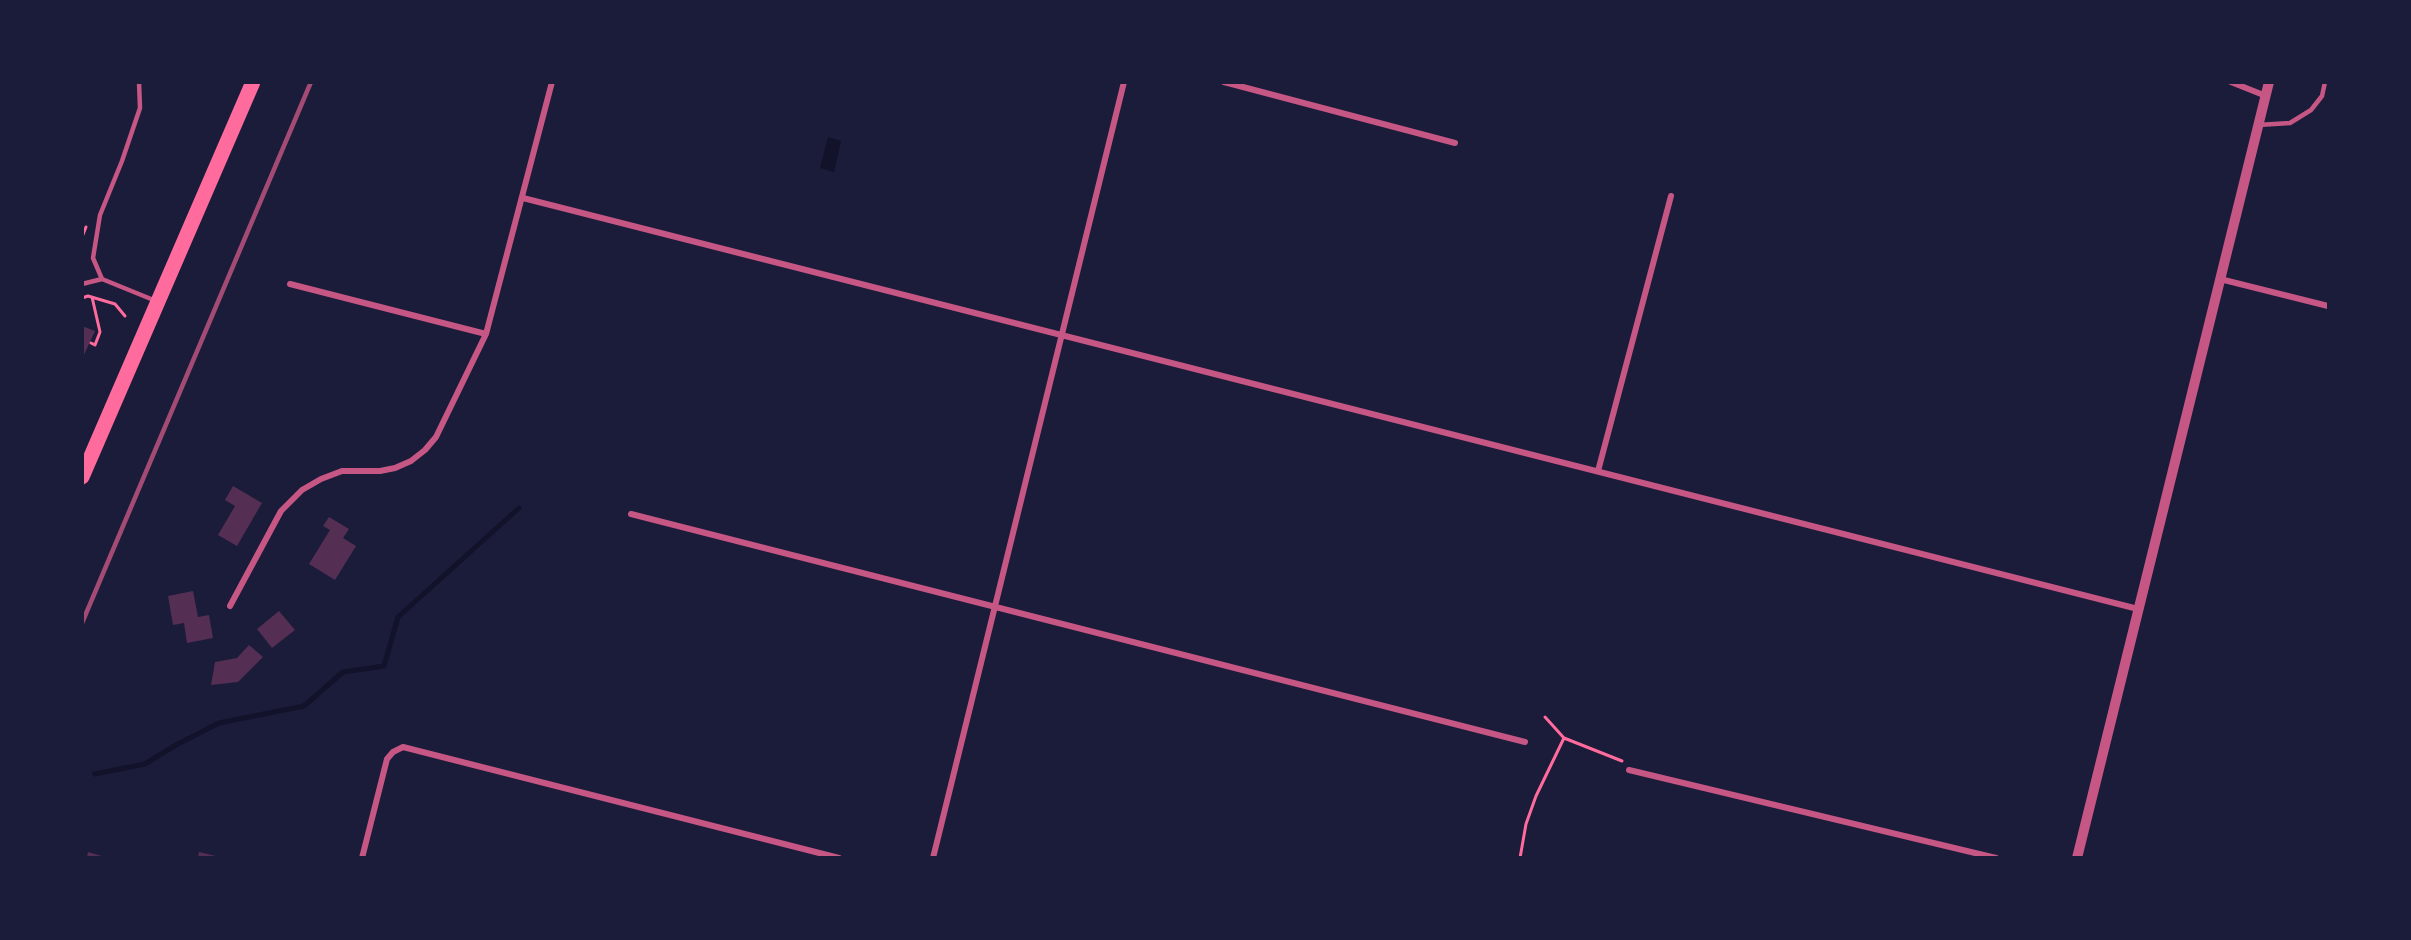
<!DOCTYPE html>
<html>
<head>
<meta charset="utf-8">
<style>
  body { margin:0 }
  #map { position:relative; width:2411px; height:940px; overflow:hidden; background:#1b1b3a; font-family:Inter,sans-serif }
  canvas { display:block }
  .frame { position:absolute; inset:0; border:84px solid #1b1b3a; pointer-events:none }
</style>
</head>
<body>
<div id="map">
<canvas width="2411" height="940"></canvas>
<div class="frame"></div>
</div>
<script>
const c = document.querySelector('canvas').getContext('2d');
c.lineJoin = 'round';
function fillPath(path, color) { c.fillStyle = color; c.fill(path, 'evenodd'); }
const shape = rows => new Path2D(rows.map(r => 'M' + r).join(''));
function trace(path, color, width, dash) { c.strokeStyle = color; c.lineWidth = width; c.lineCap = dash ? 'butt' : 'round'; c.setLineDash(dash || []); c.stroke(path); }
const water = shape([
  [828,137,841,141,834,172,820,168]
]);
const stream = shape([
  [95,774,145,764,176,745,219,723,304,706,343,672,384,666,398,617,519,508]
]);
const building = shape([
  [82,326,95,331,82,359],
  [233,486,262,503,237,546,218,535,235,506,225,500],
  [329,517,349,529,343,538,356,546,335,580,309,564,330,530,323,526],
  [193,591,198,617,209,615,213,638,187,643,184,623,173,625,168,596],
  [279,611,295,630,272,648,257,629],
  [249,645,263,657,238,682,211,685,215,662,237,658],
  [88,852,105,857,105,858,87,858],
  [199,852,220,857,219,858,198,858]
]);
const path = shape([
  [82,237,86,227],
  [82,298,88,296,115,304,125,316],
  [91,343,95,345,100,332,92,297],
  [1545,717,1564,738,1622,761],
  [1520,858,1526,824,1536,796,1564,738]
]);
const service = shape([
  [2258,125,2290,123,2311,110,2322,96,2325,82],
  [102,279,93,258,100,215,122,161,140,108,139,82],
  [82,284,102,279,156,301]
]);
const minor = shape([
  [1224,82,1455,143],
  [2231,82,2266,96],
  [523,198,2138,609],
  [2220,279,2328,306],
  [290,284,486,334],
  [1598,471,1671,196],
  [631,514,1525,742],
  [230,606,281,511,302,490,321,479,342,471,380,471,395,468,411,461,425,450,436,437,486,334,552,82],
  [1629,770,1996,858],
  [362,858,387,759,393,752,403,747,839,858],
  [933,858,1124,82]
]);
const tertiary = shape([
  [2077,858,2269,82]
]);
const primary = shape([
  [82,477,253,82]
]);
const rail = shape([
  [82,623,311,82]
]);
fillPath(water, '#12122b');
trace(stream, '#12122b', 5);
fillPath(building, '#542f53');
trace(path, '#ff6b9d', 3);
trace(service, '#c65784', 4.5);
trace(minor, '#c65784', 6);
trace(tertiary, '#c65784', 10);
trace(primary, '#ff6b9d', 15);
trace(rail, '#a44b75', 4.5);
</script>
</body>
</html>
